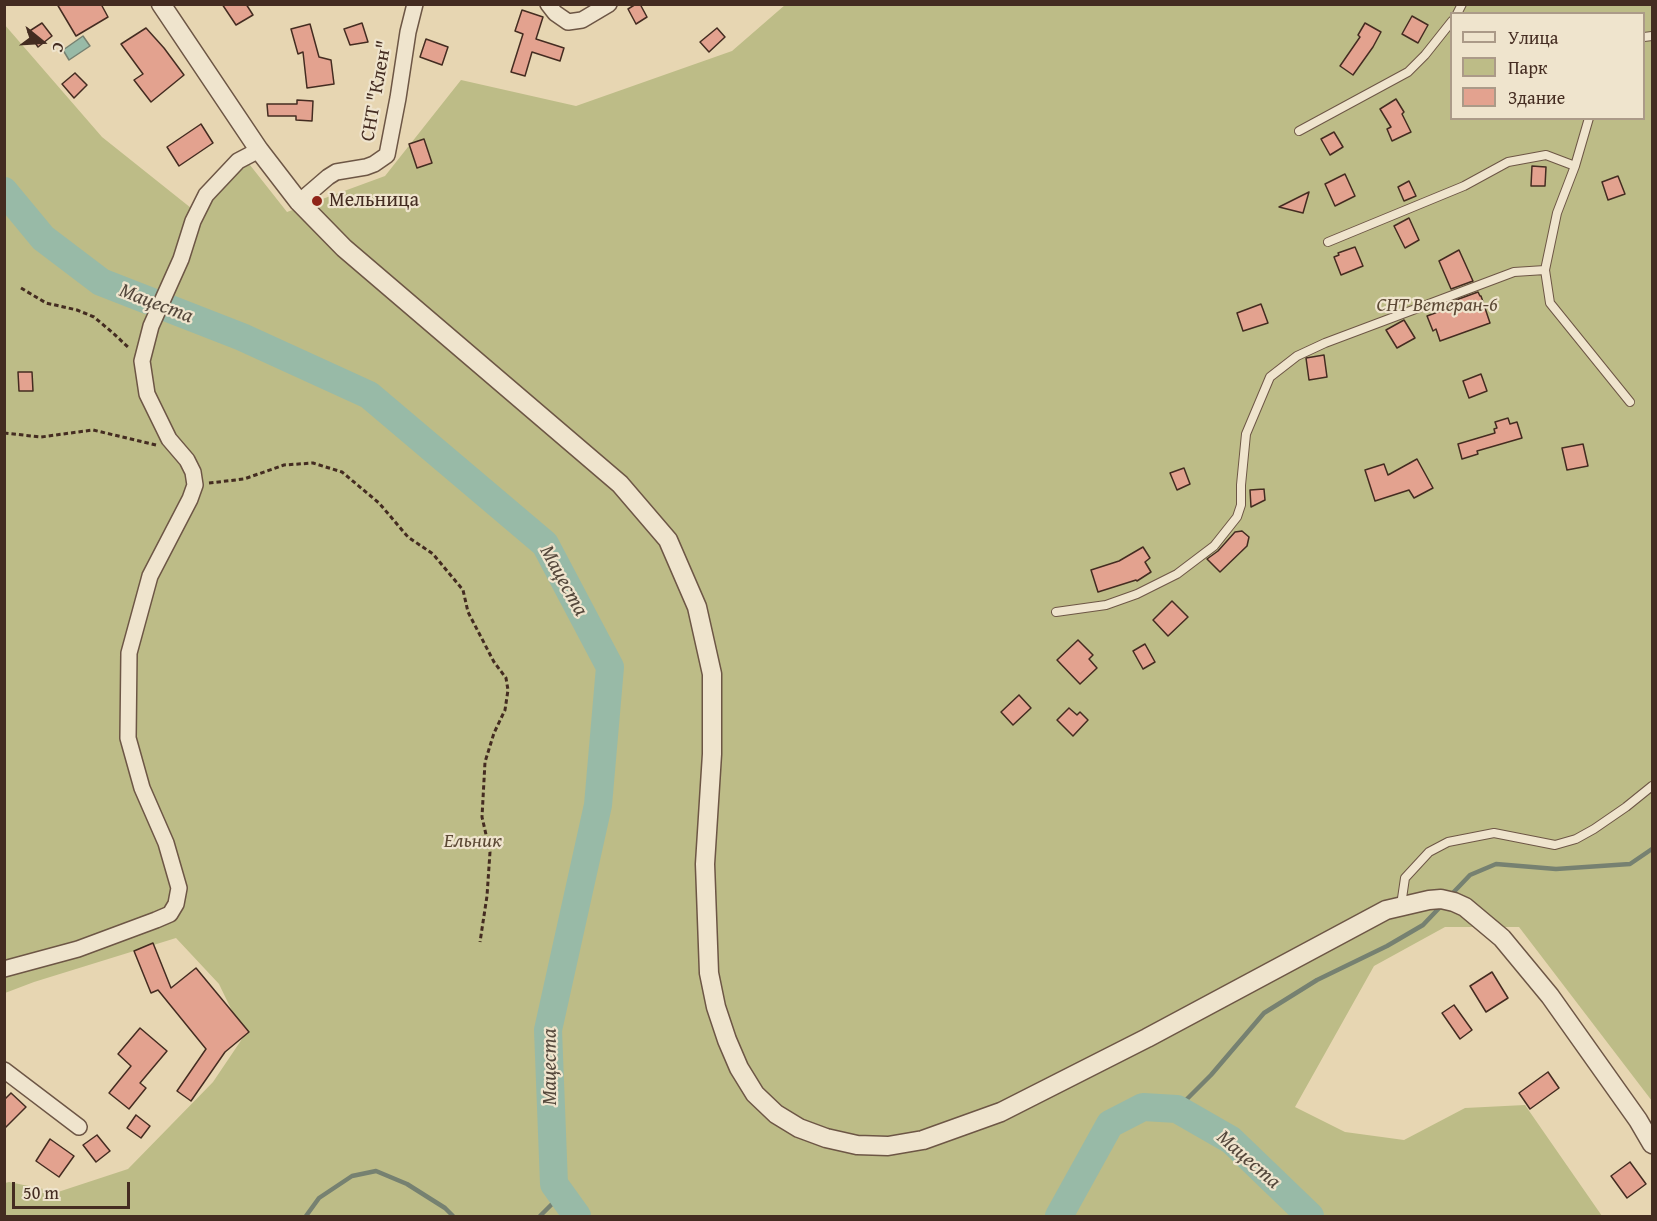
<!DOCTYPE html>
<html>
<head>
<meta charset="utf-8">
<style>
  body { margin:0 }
  #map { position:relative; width:1657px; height:1221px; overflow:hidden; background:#e7d6b2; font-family:"Gentium Book Plus",serif }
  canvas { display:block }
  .frame { position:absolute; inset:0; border:6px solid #442c21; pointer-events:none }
  .legend { position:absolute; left:1450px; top:12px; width:195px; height:108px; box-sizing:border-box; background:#efe4cd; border:2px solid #ab9a88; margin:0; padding:8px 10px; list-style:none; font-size:18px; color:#442c21 }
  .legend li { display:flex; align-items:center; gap:12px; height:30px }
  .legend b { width:30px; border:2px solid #ab9a88 }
  .north { position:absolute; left:12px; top:12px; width:60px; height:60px; -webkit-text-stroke:4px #efe4cd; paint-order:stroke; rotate:108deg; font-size:16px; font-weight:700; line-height:24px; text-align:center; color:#442c21 }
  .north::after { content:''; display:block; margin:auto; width:21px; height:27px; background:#442c21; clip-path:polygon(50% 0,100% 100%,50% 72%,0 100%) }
  .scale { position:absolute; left:12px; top:1182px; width:118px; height:27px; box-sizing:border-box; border:3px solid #442c21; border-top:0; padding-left:8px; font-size:18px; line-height:21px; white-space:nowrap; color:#442c21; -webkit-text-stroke:4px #efe4cd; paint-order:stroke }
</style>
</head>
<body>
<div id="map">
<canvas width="1657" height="1221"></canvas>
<div class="frame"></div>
<ul class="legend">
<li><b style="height:8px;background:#efe4cd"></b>Улица</li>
<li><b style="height:16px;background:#bdbc87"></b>Парк</li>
<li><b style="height:16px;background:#e3a28f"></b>Здание</li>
</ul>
<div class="north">С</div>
<div class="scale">50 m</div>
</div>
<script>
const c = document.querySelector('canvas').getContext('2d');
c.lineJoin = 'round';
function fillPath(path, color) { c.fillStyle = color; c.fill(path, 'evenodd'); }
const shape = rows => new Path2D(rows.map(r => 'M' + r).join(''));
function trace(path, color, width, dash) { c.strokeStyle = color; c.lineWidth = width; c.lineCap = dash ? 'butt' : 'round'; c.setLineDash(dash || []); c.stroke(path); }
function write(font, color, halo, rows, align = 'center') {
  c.font = font + ' "Gentium Book Plus",serif'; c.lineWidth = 4.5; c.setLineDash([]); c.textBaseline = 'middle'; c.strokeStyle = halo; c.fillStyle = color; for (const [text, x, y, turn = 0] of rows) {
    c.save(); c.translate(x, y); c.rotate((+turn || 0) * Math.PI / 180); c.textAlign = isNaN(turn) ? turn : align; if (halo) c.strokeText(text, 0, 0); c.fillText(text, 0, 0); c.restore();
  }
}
const green = shape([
  [785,5,1652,5,1652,1101,1519,927,1445,927,1374,966,1295,1107,1345,1132,1404,1140,1465,1108,1525,1105,1602,1216,5,1216,5,1183,9,1182,58,1192,128,1169,213,1082,244,1036,219,984,176,938,34,982,5,993,4,24,102,137,196,212,246,160,287,212,385,176,461,80,576,106,732,51],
  [1452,14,1644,14,1644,118,1452,118]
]);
const water = shape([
  [83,36,90,46,69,60,63,50,83,36]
]);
const stream = shape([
  [1449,897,1470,875,1496,864,1556,869,1630,864,1652,849],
  [1177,1109,1211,1075,1264,1013,1317,980,1387,946,1423,925,1442,905],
  [306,1216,319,1198,352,1176,376,1171,407,1184,445,1208,453,1216],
  [540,1216,553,1203,554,1184]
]);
const river = shape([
  [4,191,43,238,101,282,242,337,369,395,545,544,610,667,598,805,548,1030,554,1184,577,1216],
  [1059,1216,1110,1124,1143,1107,1177,1109,1231,1140,1310,1216]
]);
const building = shape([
  [57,4,101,4,108,17,76,36,57,4],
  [222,4,246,4,253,15,236,25,222,4],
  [636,4,640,4,647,17,636,24,628,9,636,4],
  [522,10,543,17,536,39,564,48,560,61,532,52,525,76,511,72,523,34,515,31,522,10],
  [1412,16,1428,25,1418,43,1402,34,1412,16],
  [42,23,52,36,38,47,28,32,42,23],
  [362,23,368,42,350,45,344,29,362,23],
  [1365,23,1381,32,1373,47,1353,75,1340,66,1360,37,1358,35,1365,23],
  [310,24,319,57,331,60,334,84,307,88,303,52,298,54,291,29,310,24],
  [146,28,164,48,184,75,151,102,134,80,143,74,121,44,146,28],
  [717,28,725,37,709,52,700,42,717,28],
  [426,39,448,47,442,65,420,57,426,39],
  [75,73,87,85,74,98,62,84,75,73],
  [1396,99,1404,112,1402,114,1411,132,1392,141,1387,129,1391,127,1380,109,1396,99],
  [297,100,313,101,312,121,296,120,296,116,268,116,267,104,297,104,297,100],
  [201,124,213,143,179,166,167,147,201,124],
  [1334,132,1343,147,1330,155,1321,139,1334,132],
  [424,139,432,163,417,168,409,144,424,139],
  [1532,166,1546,167,1545,186,1531,186,1532,166],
  [1345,174,1355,196,1335,206,1325,184,1345,174],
  [1618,176,1625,194,1608,200,1602,182,1618,176],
  [1409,181,1416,196,1404,201,1398,187,1409,181],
  [1309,192,1303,213,1279,207,1309,192],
  [1409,218,1419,240,1405,248,1394,226,1409,218],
  [1355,247,1363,266,1341,275,1334,257,1339,255,1338,253,1355,247],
  [1459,250,1473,281,1451,289,1439,261,1459,250],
  [1478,292,1480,296,1481,296,1490,323,1440,341,1436,329,1433,331,1427,316,1457,305,1456,300,1478,292],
  [1261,304,1268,323,1243,331,1237,313,1261,304],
  [1404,320,1415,338,1397,348,1386,330,1404,320],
  [1324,355,1327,377,1309,380,1306,358,1324,355],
  [18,372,32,372,33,391,19,391,18,372],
  [1481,374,1487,391,1469,398,1463,381,1481,374],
  [1508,418,1510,424,1517,422,1522,438,1477,451,1478,454,1462,459,1458,444,1495,433,1494,429,1497,428,1495,422,1508,418],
  [1583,444,1588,466,1567,470,1562,448,1583,444],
  [1417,459,1433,488,1414,498,1409,490,1375,501,1365,470,1384,464,1388,475,1417,459],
  [1184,468,1190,484,1177,490,1170,473,1184,468],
  [1264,489,1265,500,1251,507,1250,490,1264,489],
  [1242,531,1249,537,1247,546,1220,572,1207,559,1218,551,1235,532,1242,531],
  [1143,547,1150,558,1145,562,1151,572,1137,581,1136,580,1098,592,1091,570,1119,561,1143,547],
  [1172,601,1188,617,1168,636,1153,620,1172,601],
  [1078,640,1093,655,1089,659,1097,668,1080,684,1057,660,1078,640],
  [1145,644,1155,662,1143,669,1133,651,1145,644],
  [1019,695,1031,708,1013,725,1001,712,1019,695],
  [1069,708,1077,715,1080,712,1088,720,1073,736,1057,720,1069,708],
  [153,943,171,988,196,968,249,1032,225,1052,191,1101,177,1091,206,1049,158,990,151,993,134,951,153,943],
  [1492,972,1508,998,1486,1012,1470,986,1492,972],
  [1454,1005,1472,1030,1460,1039,1442,1013,1454,1005],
  [140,1028,167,1051,140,1083,146,1088,129,1109,109,1093,131,1066,118,1054,140,1028],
  [1548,1072,1559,1088,1530,1109,1519,1093,1548,1072],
  [11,1093,26,1107,4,1129,4,1100,11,1093],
  [136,1115,150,1126,141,1138,127,1128,136,1115],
  [97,1135,110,1151,96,1162,83,1145,97,1135],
  [50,1139,74,1156,59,1177,36,1161,50,1139],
  [1630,1162,1646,1184,1627,1198,1611,1176,1630,1162]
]);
const path = shape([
  [21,288,46,303,77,310,94,317,113,333,130,349],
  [4,433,41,437,93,430,156,445],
  [209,483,244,479,284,465,313,463,342,472,379,503,408,537,433,554,463,590,468,612,494,662,506,678,508,690,505,710,494,733,485,762,482,817,490,852,487,896,480,942]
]);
const service = shape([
  [1457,14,1462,4],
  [1644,37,1652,36],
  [1589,118,1575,166,1557,213,1545,270,1550,303,1630,402],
  [1299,131,1408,72,1425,55,1452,21],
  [1328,242,1464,186,1508,162,1546,155,1575,166],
  [1056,612,1106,605,1137,594,1177,574,1214,546,1237,517,1241,505,1241,485,1246,434,1270,377,1297,356,1325,343,1514,272,1545,270],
  [1401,905,1405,878,1429,852,1448,842,1494,833,1555,845,1576,839,1594,829,1626,807,1652,786]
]);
const minor = shape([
  [548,4,555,13,568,22,582,20,609,4],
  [299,202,328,177,336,172,366,167,374,164,387,155,398,98,408,32,415,4],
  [4,969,78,949,156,920,170,914,176,904,179,888,166,843,142,788,128,738,129,653,150,576,190,499,195,485,193,472,187,460,169,439,147,394,142,361,151,326,181,259,193,221,206,195,238,161,259,150],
  [4,1070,79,1127]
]);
const tertiary = shape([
  [161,4,259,150,299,202,344,248,620,484,668,540,697,607,712,674,712,754,705,864,709,973,716,1007,727,1040,739,1068,755,1094,776,1114,799,1128,826,1138,857,1145,888,1146,923,1140,1001,1112,1147,1038,1386,910,1429,900,1441,899,1454,902,1465,907,1502,938,1550,996,1638,1120,1652,1144]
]);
const markers = [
  [317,201,6,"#8f2418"]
];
const streetNames = [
  ["СНТ \"Клен\"",377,91,-80]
];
const poiNames = [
  ["Мельница",329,201]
];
const parkNames = [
  ["СНТ Ветеран-6",1437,306],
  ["Ельник",473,842]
];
const waterNames = [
  ["Мацеста",156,304,21],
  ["Мацеста",563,581,61],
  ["Мацеста",551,1067,-90],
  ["Мацеста",1248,1160,41]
];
fillPath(green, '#bdbc87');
fillPath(water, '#98baa7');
trace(water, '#768171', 1.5);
trace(stream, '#768171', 4.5);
trace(river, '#98baa7', 28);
fillPath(building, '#e3a28f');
trace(building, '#442c21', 1.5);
trace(service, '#6d5645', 10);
trace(minor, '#6d5645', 18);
trace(tertiary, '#6d5645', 21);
trace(path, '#442c21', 3, [4.5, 3]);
trace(service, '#efe4cd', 8);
trace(minor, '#efe4cd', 15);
trace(tertiary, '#efe4cd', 18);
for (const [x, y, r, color] of markers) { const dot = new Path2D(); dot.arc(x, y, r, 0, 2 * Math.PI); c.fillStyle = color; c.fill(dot); trace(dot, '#efe4cd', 2); }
write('20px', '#442c21', '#efe4cd', streetNames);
write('20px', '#442c21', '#efe4cd', poiNames, 'left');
write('italic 20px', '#5c4935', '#efe4cd', parkNames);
write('italic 21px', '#55483c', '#efe4cd', waterNames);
</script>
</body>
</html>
